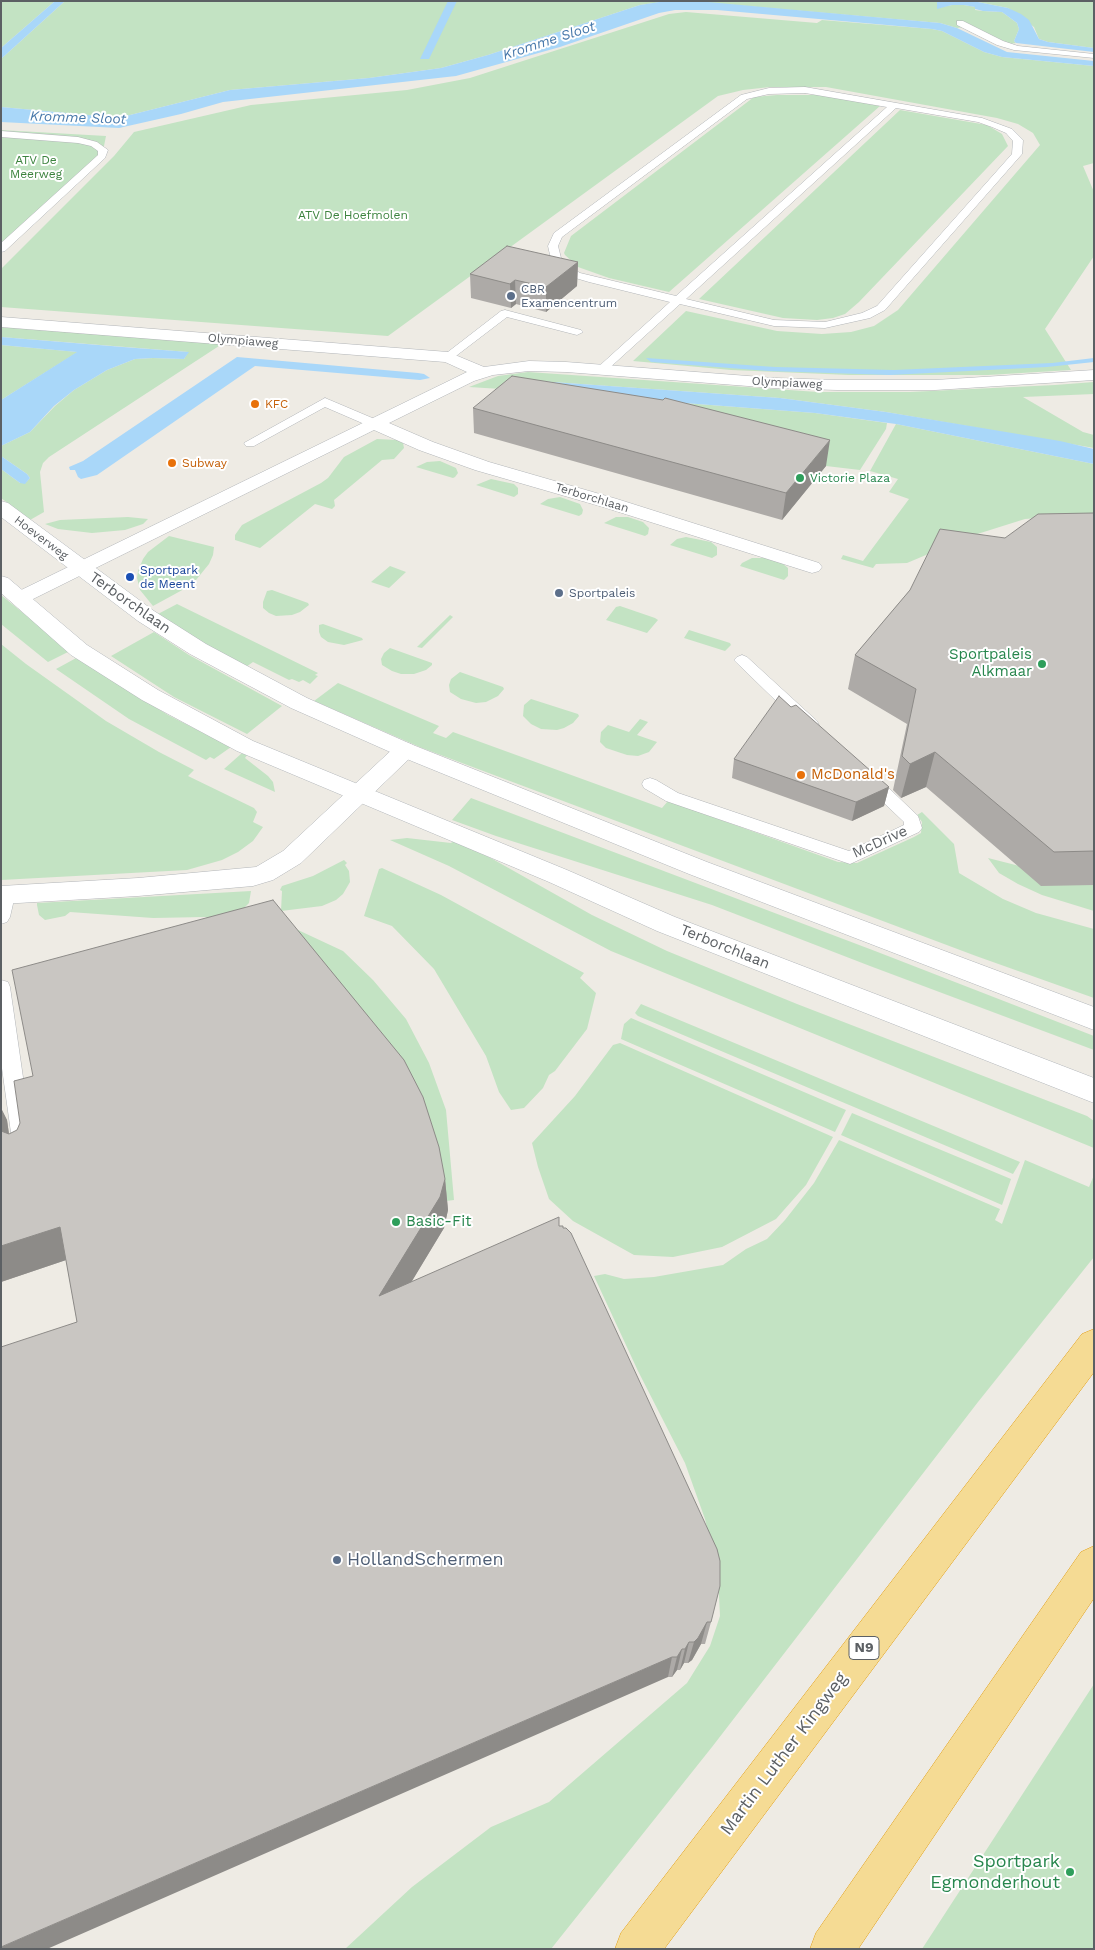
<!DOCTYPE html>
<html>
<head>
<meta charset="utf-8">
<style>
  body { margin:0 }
  #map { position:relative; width:1095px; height:1950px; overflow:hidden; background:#eeebe4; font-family:"Work Sans",sans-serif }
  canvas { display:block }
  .frame { position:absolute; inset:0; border:2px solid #5c6064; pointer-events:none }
</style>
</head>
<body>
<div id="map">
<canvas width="1095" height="1950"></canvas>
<div class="frame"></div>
</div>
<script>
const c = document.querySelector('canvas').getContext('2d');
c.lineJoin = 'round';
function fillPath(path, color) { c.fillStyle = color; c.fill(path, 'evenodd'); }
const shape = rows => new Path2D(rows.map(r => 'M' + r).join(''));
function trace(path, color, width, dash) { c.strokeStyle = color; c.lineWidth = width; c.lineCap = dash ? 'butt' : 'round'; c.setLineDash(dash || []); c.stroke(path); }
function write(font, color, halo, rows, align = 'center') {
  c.font = font + ' "Work Sans",sans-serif'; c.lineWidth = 4; c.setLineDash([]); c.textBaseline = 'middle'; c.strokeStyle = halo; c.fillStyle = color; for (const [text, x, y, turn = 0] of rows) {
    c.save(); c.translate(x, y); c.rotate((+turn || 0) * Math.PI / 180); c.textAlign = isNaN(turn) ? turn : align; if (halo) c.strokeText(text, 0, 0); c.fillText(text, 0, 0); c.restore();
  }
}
const green = shape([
  [1,1,55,1,1,48],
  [65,1,669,1,640,5,488,55,441,68,369,78,230,90,126,116,99,116,1,107,1,59],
  [689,1,937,1,937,8,952,5,964,5,976,7,975,10,983,11,1002,12,1017,23,1019,29,1014,41,1016,43,1010,44,970,26,957,28,940,23],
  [973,1,1094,1,1094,48,1048,42,1039,39,1034,27,1008,8],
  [686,12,817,23,822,20,932,29,942,31,984,52,1002,57,1094,66,1094,163,1083,166,1094,192,1094,256,1045,329,1071,370,988,375,849,375,731,370,633,361,686,311,777,331,822,334,851,332,874,326,898,310,1040,145,1033,133,1018,124,997,118,826,87,770,87,743,90,718,96,388,336,1,307,1,269,114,156,134,132,251,105,407,90,470,78,669,14],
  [777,95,822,95,880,106,669,292,609,278,578,267,565,255,564,253,571,236,754,97],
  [900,110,987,125,1002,134,1008,146,859,302,845,314,833,318,817,320,783,318,699,299],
  [1,130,106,136,102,156,1,244],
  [1,327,222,344,49,457,43,463,40,472,44,512,30,520,1,498,1,469,20,483,25,483,30,478,27,474,1,456,1,446,30,432,55,406,74,390,107,370,135,359,153,358,184,359,188,352,1,337],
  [1,345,78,352,1,400],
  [528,372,818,392,910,392,1055,385,1094,382,1094,394,1023,397,1083,432,1094,435,1094,448,886,412,780,398,538,381,533,391,469,387,498,376],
  [684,403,815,413,887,423,886,429,860,470,826,466,663,423],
  [896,424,1094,464,1094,516,1076,515,1025,519,971,536,907,563,876,564,873,568,841,559,843,555,863,561,909,499,889,492,898,479,870,471],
  [377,439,397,440,403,443,404,448,394,459,382,460,334,500,335,506,332,509,315,504,260,548,235,540,235,535,242,525,321,483,328,478,344,457],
  [440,461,456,468,458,473,455,477,453,478,416,467,427,462],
  [491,479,514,484,518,488,518,494,514,497,476,485],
  [560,497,580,504,583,510,582,514,579,516,540,504,548,499],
  [128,517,148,519,143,524,125,530,92,533,58,529,45,524,60,520],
  [616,517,628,517,643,522,649,528,648,534,645,536,604,523],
  [169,536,214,547,213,555,209,564,196,580,186,588,153,606,140,590,137,578,138,571,143,559,148,552],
  [686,537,711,542,717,547,717,555,712,558,670,545,677,539],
  [752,558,766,558,782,563,788,568,788,576,784,580,740,566,742,563],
  [390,566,406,572,389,588,371,582],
  [272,590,308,603,309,605,300,612,292,615,276,616,269,613,263,608,263,602,267,591],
  [1,595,70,651,48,662,1,624],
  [177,604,318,673,315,675,318,676,310,684,303,680,299,682,292,679,289,680,253,662,246,667,210,647,158,614],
  [620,606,655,618,658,620,647,633,606,620,616,607],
  [450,615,453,617,422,648,417,647],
  [323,624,362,638,363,640,344,645,328,642,321,637,319,632,319,625],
  [689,630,730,643,731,645,725,651,684,638],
  [154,632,189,655,282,706,247,734,174,697,111,656],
  [1,644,26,664,106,721,159,752,194,770,188,776,254,808,257,812,253,822,263,827,253,841,238,852,222,860,187,870,1,880],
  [390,648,432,663,432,665,426,670,414,674,401,674,392,671,382,665,381,659,384,653],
  [78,657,168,715,231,747,214,759,210,757,206,760,129,719,56,669],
  [460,672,503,687,504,689,498,696,486,702,476,703,461,699,450,692,449,685,451,679],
  [338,683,439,726,433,733,446,738,453,732,662,808,668,801,838,862,857,863,914,837,921,833,922,822,917,815,922,812,954,844,959,873,1003,899,1036,913,1094,929,1094,998,976,956,422,748,314,701],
  [531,699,578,714,579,716,573,723,564,728,557,730,541,729,531,724,523,716,524,705],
  [640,719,648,722,637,735,657,742,649,752,638,756,627,755,606,748,600,742,601,732,608,725,629,732],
  [242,753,247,755,245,758,268,776,273,782,275,792,224,769],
  [471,798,875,951,1094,1036,1094,1050,870,966,712,905,496,836,452,820],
  [407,838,451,843,454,841,489,857,592,915,667,951,797,1004,1087,1116,1094,1121,1094,1148,611,951,449,866,390,840],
  [988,858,1094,885,1094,911,1042,895,1018,884,999,873],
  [344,860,347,863,345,865,349,871,350,882,343,894,336,900,322,906,281,911,282,891,280,890,282,886,313,876],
  [382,868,441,895,584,973,580,978,596,993,587,1029,555,1071,549,1075,543,1088,524,1108,511,1110,499,1092,486,1056,434,969,392,926,364,916,379,869],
  [251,891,249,903,240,912,217,921,205,917,153,918,70,912,65,916,45,920,39,915,37,905,37,903],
  [298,930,343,951,373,980,406,1019,429,1063,446,1110,454,1200,446,1201,286,932],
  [641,1004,1020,1162,1013,1174,638,1016,635,1013],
  [631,1018,846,1110,835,1132,621,1039,624,1024],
  [620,1043,833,1137,806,1185,776,1219,722,1247,673,1257,634,1255,573,1221,549,1199,538,1167,532,1143,575,1096,613,1045],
  [852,1113,1011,1179,1002,1205,841,1135],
  [839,1140,1000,1209,995,1220,1002,1224,1025,1160,1089,1187,1094,1175,1094,1257,978,1402,712,1747,551,1949,345,1949,412,1887,491,1827,549,1802,687,1683,710,1646,720,1616,718,1575,705,1519,685,1463,638,1371,594,1276,605,1274,624,1279,654,1277,723,1265,746,1249,767,1239,785,1220,814,1183],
  [1094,1684,1094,1949,922,1949]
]);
const water = shape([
  [55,1,65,1,1,59,1,48],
  [448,1,457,1,429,59,420,59],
  [937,1,973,1,1008,8,1021,14,1029,20,1039,39,1048,42,1094,48,1094,52,1016,43,1014,41,1019,29,1017,23,1002,12,983,11,975,9,975,7,964,5,952,5,937,9],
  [659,2,708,2,940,23,957,28,1007,52,1094,61,1094,66,1002,57,984,52,942,31,932,29,717,10,675,10,659,13,560,47,456,76,223,102,181,114,119,128,1,122,1,107,99,116,126,116,230,90,369,78,441,68,488,55,640,5],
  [1,337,123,347,189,352,184,359,153,358,135,359,107,370,74,390,54,406,30,432,1,446,1,400,77,352,1,345],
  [237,357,418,373,424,374,430,378,420,380,255,366,97,475,81,479,78,477,75,470,70,470,69,467,83,461],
  [646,358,775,367,894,370,1052,363,1094,358,1094,362,1047,367,890,375,769,371,651,362],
  [538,381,780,398,886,412,1060,441,1094,449,1094,464,896,424,815,413,645,400],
  [1,456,27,474,30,478,25,484,20,483,1,469]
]);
const lane = shape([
  [957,21,963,21,1003,41,1018,46,1094,54,1094,58,1014,50,997,45,957,25,957,21],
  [805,87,982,118,1012,129,1023,140,1022,154,885,310,870,318,825,328,774,326,680,304,605,372,597,372,595,370,597,368,670,302,589,282,572,277,560,270,551,259,548,246,554,233,741,95,769,88,805,87],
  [805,93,887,107,676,296,580,273,568,266,561,258,558,246,562,237,747,99,769,94,805,93],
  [896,108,978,122,992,127,1006,133,1013,141,1012,154,877,306,862,313,825,322,774,320,686,299,896,108],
  [1,131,78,137,97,142,108,150,105,158,5,251,1,252,1,243,98,155,98,151,91,146,78,143,1,137,1,131],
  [505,310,581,330,583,332,577,335,507,317,452,359,444,359,442,357,444,355,501,311,505,310],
  [325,398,377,420,379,423,373,427,369,426,325,407,254,446,246,446,244,443,325,398],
  [742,655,747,657,817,721,819,725,817,729,805,729,737,663,734,660,737,657,742,655],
  [869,774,875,775,918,816,922,828,919,832,850,864,666,801,644,788,642,784,644,780,650,778,656,780,678,793,849,851,904,825,904,822,863,783,861,779,863,775,869,774],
  [6,889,12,890,15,895,10,917,7,922,1,924,1,890,6,889],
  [1,980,8,982,10,987,33,1147,30,1153,23,1156,16,1153,13,1147,1,1061,1,980]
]);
const street = shape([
  [1,317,448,352,484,367,529,361,566,362,774,378,837,380,935,380,1094,370,1094,380,935,390,837,390,774,388,566,372,529,371,493,375,474,381,389,423,433,442,489,462,617,499,819,563,822,567,819,571,812,573,603,507,475,470,419,450,374,430,27,602,20,604,13,602,9,598,13,594,467,372,445,362,1,327,1,317],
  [405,742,413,745,417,750,413,755,301,863,273,880,253,886,138,896,1,904,1,886,138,878,256,867,283,851,397,745,405,742]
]);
const secondary = shape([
  [1,501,8,503,154,611,206,644,307,698,413,745,707,862,1094,1007,1094,1030,689,874,397,755,291,708,190,654,138,621,1,517,1,501],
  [1,576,8,578,87,645,158,690,253,741,567,870,675,917,1094,1078,1094,1103,657,931,549,882,237,751,142,700,71,655,1,593,1,576]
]);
const highway = shape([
  [1094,1329,1094,1372,664,1949,615,1949,621,1933,1082,1334,1094,1329],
  [1094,1546,1094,1598,858,1949,810,1949,816,1933,1081,1552,1094,1546]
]);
const wall = shape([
  [578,262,577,286,546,312,516,304,511,308,471,298,470,274],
  [473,408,826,466,782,520,474,433],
  [1094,513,1094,885,1041,886,926,787,901,798,893,790,907,724,848,689,855,655,910,590,1005,538],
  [791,707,889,787,884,806,852,821,732,778,734,759],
  [1,1108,7,1120,9,1134,445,1179,448,1210,444,1228,411,1282,559,1226,563,1228,711,1622,705,1644,701,1644,692,1660,688,1663,684,1663,680,1670,677,1670,672,1677,668,1677,77,1322,66,1260,1,1282]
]);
const shadedWall = shape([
  [578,262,577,286,546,312,546,287],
  [515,280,516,304,511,308,510,284],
  [830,440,826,466,782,520,786,493],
  [935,752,926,787,901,798,910,764],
  [889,787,884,806,852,821,856,802],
  [1,1108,7,1120,12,1156,1,1134],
  [445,1179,448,1210,444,1228,385,1326,379,1296],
  [60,1227,75,1257,1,1282,1,1246],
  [707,1622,701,1644,692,1660,688,1663,694,1642],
  [689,1642,684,1663,680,1670,685,1649],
  [682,1649,677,1670,672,1677,677,1657],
  [672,1657,668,1677,47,1949,1,1949,1,1947]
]);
const building = shape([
  [507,246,578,262,546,287,515,280,510,284,470,274,507,246],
  [512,376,663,400,665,398,830,440,786,493,473,408,512,376],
  [1094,513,1094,851,1054,852,935,752,910,764,902,756,916,689,855,655,910,590,940,529,1005,538,1038,514,1094,513],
  [779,696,791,707,796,705,889,787,856,802,734,759,779,696],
  [273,900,404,1060,423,1097,439,1147,445,1179,440,1197,379,1296,559,1217,559,1226,563,1226,563,1228,566,1228,571,1233,717,1549,720,1561,720,1586,711,1622,707,1622,698,1638,694,1642,689,1642,685,1649,682,1649,677,1657,672,1657,1,1947,1,1347,77,1322,60,1227,1,1246,1,1131,9,1134,17,1130,20,1123,14,1081,33,1076,12,970,273,900]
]);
const markers = [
  [511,296,5,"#5c6f8a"],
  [255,404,5,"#e8710a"],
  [172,463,5,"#e8710a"],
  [800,478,5,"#2e9e5b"],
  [130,577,5,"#1a4fb4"],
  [559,593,5,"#5c6f8a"],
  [1042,664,5,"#2e9e5b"],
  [801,775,5,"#e8710a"],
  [396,1222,5,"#2e9e5b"],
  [337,1560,5,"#5c6f8a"],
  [1070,1872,5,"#2e9e5b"]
];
const farParknames = [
  ["ATV De",36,160],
  ["Meerweg",36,174],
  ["ATV De Hoefmolen",353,215]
];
const farServicenames = [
  ["CBR",521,289],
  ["Examencentrum",521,303],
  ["Sportpaleis",569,593]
];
const farStreetnames = [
  ["Olympiaweg",243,341,5],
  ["Olympiaweg",787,383,3],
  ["Terborchlaan",592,498,17],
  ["Hoeverweg",41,538,37]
];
const farFoodnames = [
  ["KFC",265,404],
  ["Subway",182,463]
];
const farLeisurenames = [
  ["Victorie Plaza",810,478]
];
const farTransitnames = [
  ["Sportpark",140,570],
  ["de Meent",140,584]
];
const farWaternames = [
  ["Kromme Sloot",549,41,-18],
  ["Kromme Sloot",78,118,2]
];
const shields = [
  [864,1648,30]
];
const shieldNames = [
  ["N9",864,1648]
];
const streetNames = [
  ["Terborchlaan",130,603,35],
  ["McDrive",880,842,-24],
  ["Terborchlaan",725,947,22]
];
const leisureNames = [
  ["Sportpaleis",1032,655],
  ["Alkmaar",1032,672],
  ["Basic-Fit",406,1222,"left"]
];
const foodNames = [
  ["McDonald's",811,775]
];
const nearServicenames = [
  ["HollandSchermen",347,1560]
];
const nearStreetnames = [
  ["Martin Luther Kingweg",784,1754,-53]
];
const nearLeisurenames = [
  ["Sportpark",1060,1862],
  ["Egmonderhout",1060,1883]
];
fillPath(green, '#c3e3c3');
fillPath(water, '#a9d7f9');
trace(lane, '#b2b5b8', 1);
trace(street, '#b2b5b8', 1);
trace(secondary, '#b3b7bb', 1);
trace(highway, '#e19d11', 1);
fillPath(lane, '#fff');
fillPath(street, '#fff');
fillPath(secondary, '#fff');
fillPath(highway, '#f5db94');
fillPath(wall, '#adaaa7');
fillPath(shadedWall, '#8d8b88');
fillPath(building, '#c9c6c2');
trace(building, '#8d8b88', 1);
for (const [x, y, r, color] of markers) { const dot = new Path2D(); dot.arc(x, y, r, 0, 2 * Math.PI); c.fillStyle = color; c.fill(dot); trace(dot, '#fff', 2); }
write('12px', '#3c833e', '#fff', farParknames);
write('12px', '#4e5e75', '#fff', farServicenames, 'left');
write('12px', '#5c6064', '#fff', farStreetnames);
write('12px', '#c56008', '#fff', farFoodnames, 'left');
write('12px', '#27864d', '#fff', farLeisurenames, 'left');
write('12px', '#164399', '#fff', farTransitnames, 'left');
write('italic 14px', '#4778aa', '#fff', farWaternames);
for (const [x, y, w] of shields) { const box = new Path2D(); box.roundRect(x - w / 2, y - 11.5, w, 23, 4); c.fillStyle = '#fff'; c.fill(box); trace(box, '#5c6064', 1); }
write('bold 14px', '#5c6064', null, shieldNames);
write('15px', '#5c6064', '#fff', streetNames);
write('15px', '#27864d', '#fff', leisureNames, 'right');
write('15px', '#c56008', '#fff', foodNames, 'left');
write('18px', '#4e5e75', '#fff', nearServicenames, 'left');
write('18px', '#5c6064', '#fff', nearStreetnames);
write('18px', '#27864d', '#fff', nearLeisurenames, 'right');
</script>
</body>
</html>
